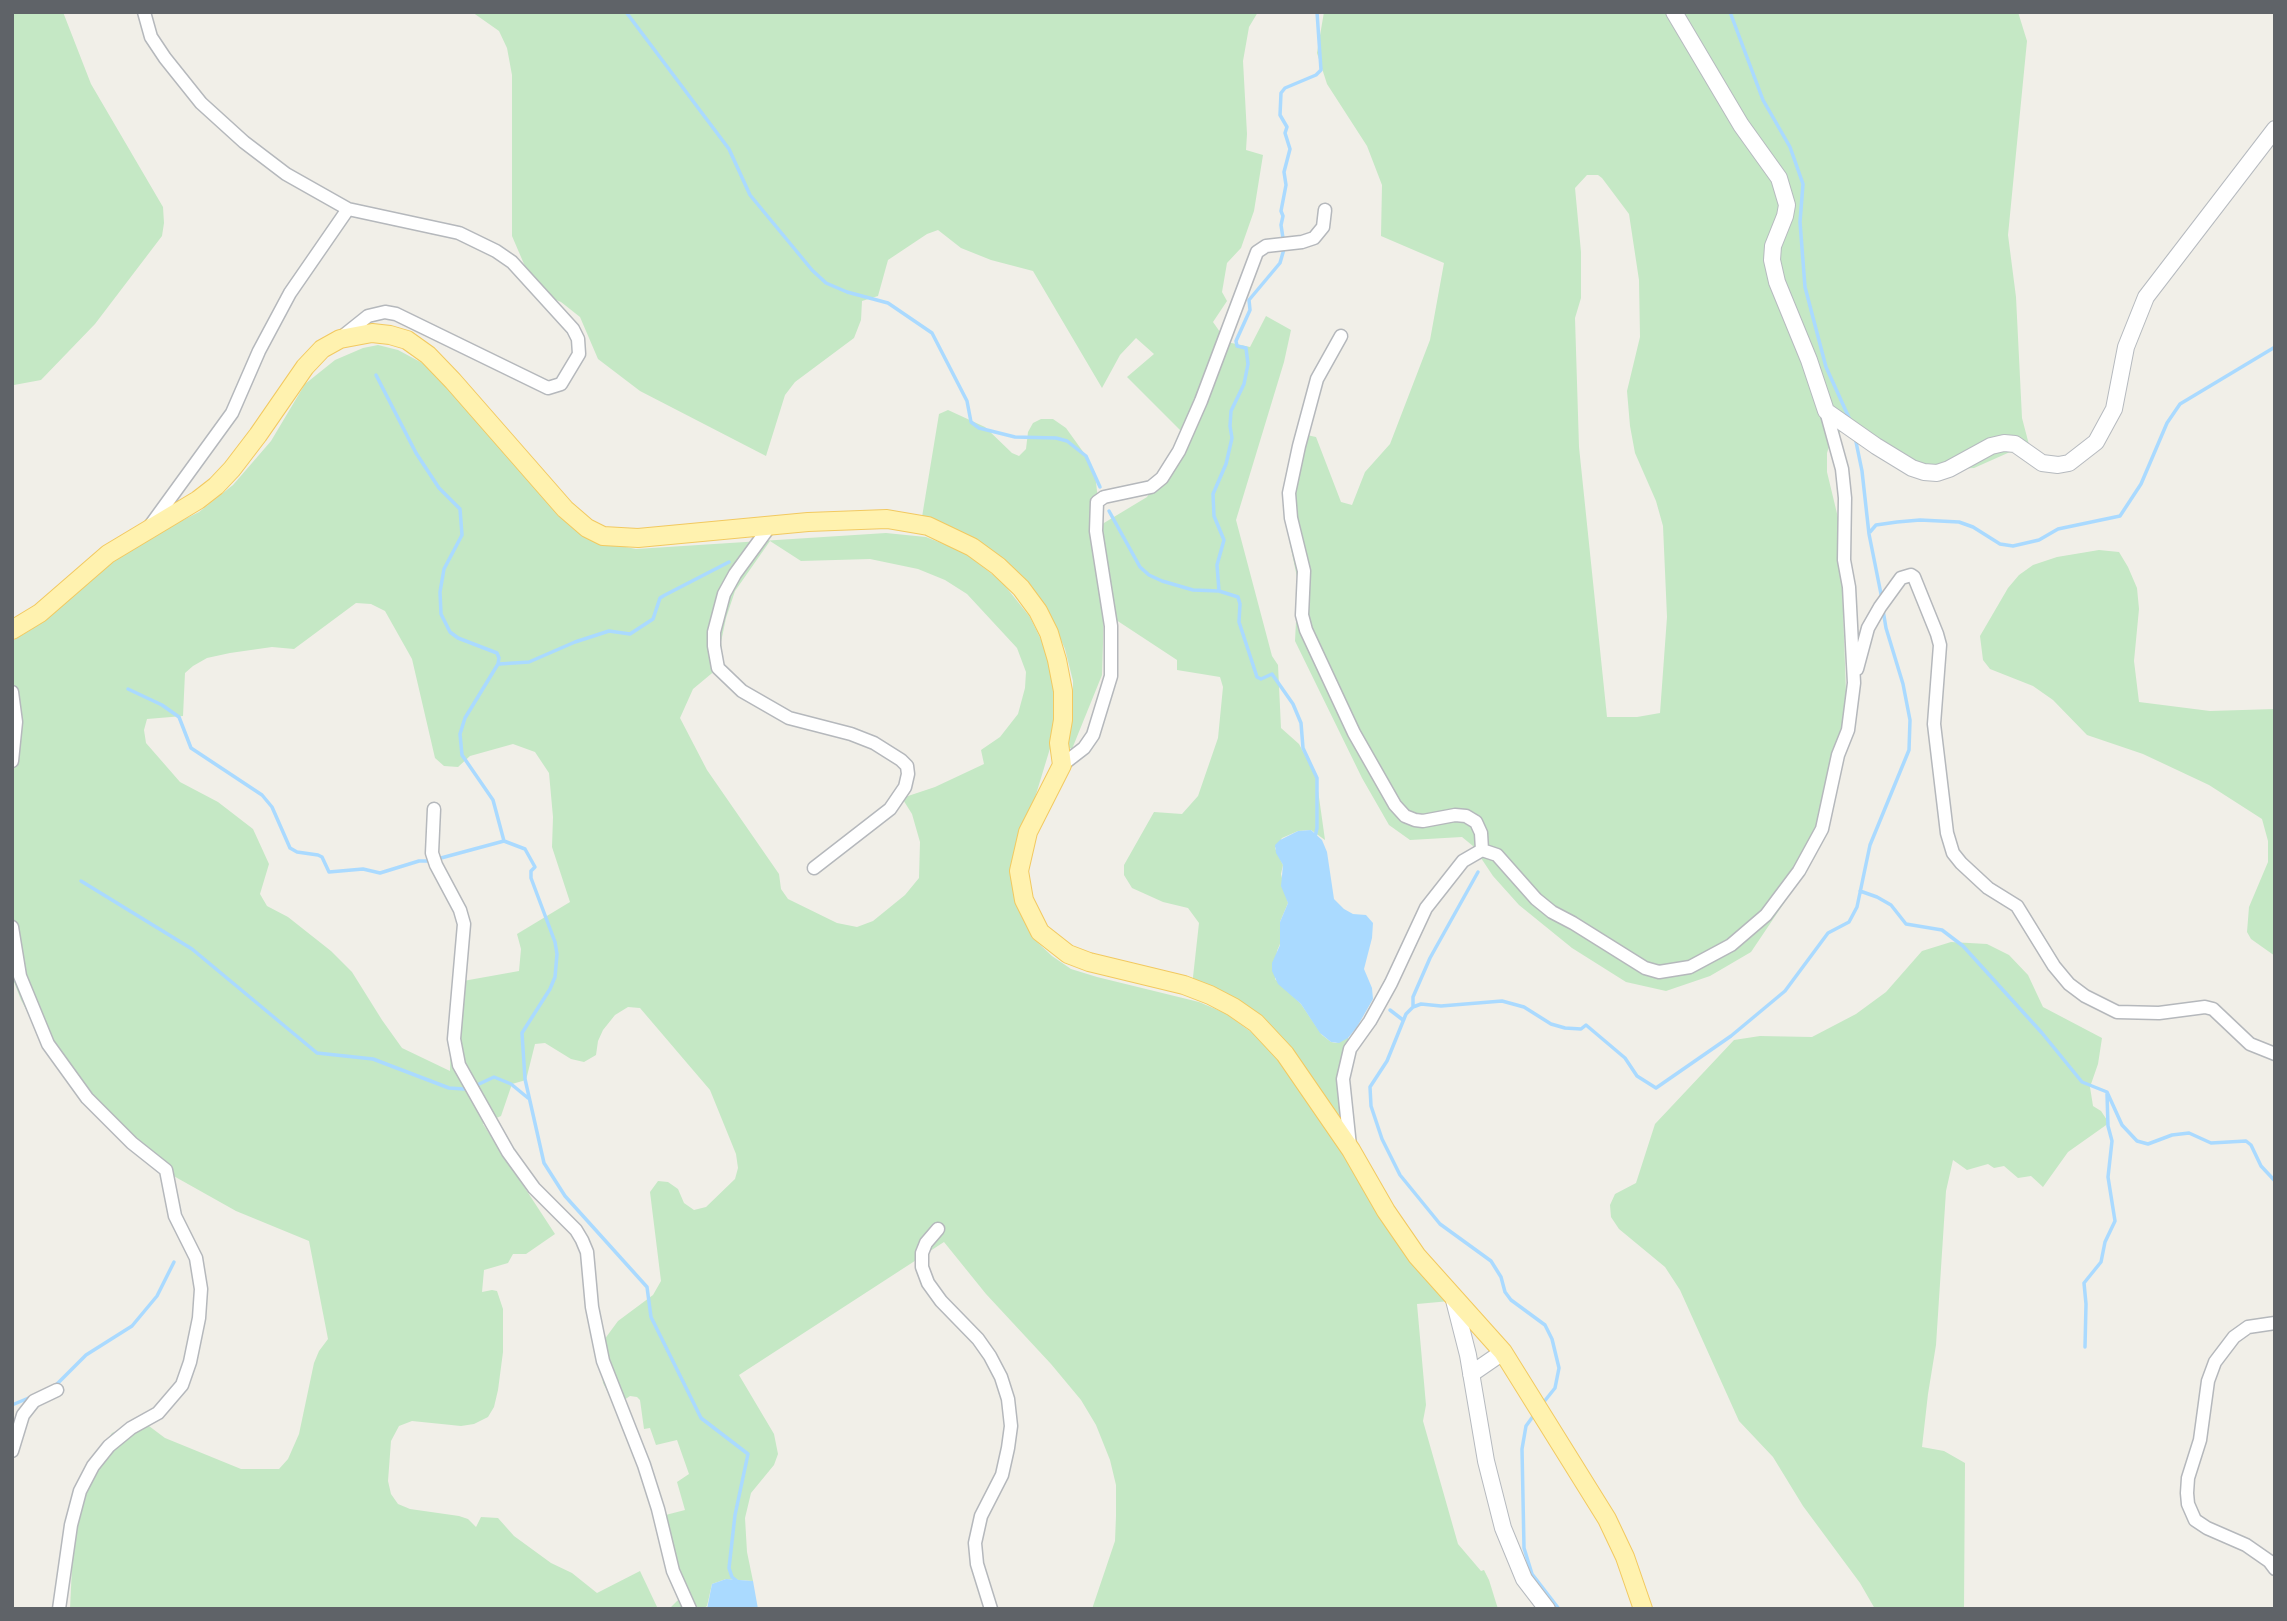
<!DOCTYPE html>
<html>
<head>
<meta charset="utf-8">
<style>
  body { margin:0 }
  #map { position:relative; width:2287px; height:1621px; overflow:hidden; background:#f1efe8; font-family:"Roboto Condensed",sans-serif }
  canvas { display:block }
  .frame { position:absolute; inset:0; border:14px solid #5f6368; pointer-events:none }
</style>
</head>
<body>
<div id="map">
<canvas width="2287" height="1621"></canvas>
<div class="frame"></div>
</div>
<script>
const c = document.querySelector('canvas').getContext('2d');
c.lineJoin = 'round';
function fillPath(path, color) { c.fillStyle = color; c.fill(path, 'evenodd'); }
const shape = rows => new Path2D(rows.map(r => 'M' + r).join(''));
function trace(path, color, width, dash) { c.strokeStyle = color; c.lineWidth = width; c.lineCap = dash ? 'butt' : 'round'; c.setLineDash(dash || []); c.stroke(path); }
const green = shape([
  [12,12,63,12,91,84,163,207,164,223,162,236,95,324,41,380,14,385,12,389],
  [472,12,1258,12,1249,27,1243,61,1247,134,1246,150,1263,155,1254,211,1241,248,1227,263,1222,292,1227,301,1213,322,1227,342,1250,347,1266,316,1291,330,1284,362,1236,520,1272,656,1278,665,1281,728,1299,744,1316,776,1325,840,1311,830,1298,831,1282,838,1275,848,1283,865,1281,874,1288,903,1280,922,1280,944,1277,951,1275,979,1301,1004,1322,1035,1331,1042,1336,1043,1348,1037,1350,1051,1341,1070,1338,1094,1340,1120,1283,1046,1192,986,1199,923,1188,908,1163,902,1132,888,1124,875,1124,865,1154,812,1182,814,1198,796,1218,738,1223,687,1220,677,1177,670,1177,660,1104,612,1102,675,1072,749,1068,747,1073,710,1073,681,1065,649,1050,615,1039,598,994,552,966,536,921,523,939,414,948,410,985,427,1012,453,1019,456,1026,449,1028,432,1033,423,1041,419,1053,419,1066,428,1089,460,1095,473,1098,500,1094,529,1147,497,1186,436,1127,377,1154,354,1136,338,1120,355,1102,388,1033,271,991,260,961,248,938,230,927,234,888,260,878,296,862,301,861,320,854,338,795,382,785,395,766,456,640,391,598,359,580,317,561,302,536,292,512,236,512,75,507,48,499,31],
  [1324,12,2018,12,2027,41,2008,235,2016,297,2022,418,2033,460,2028,456,2010,452,1974,468,1936,470,1892,450,1864,427,1850,426,1832,437,1827,453,1827,472,1840,526,1847,720,1815,857,1751,952,1710,976,1666,991,1626,982,1572,948,1519,905,1493,876,1473,846,1462,837,1410,840,1389,825,1362,778,1295,641,1298,582,1285,520,1298,443,1302,434,1316,437,1341,502,1352,505,1365,472,1390,444,1430,340,1444,263,1381,236,1382,185,1367,146,1327,84,1317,53],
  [1587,175,1598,175,1602,178,1629,214,1639,280,1640,337,1627,391,1630,426,1635,453,1656,501,1663,526,1667,617,1660,713,1637,717,1607,717,1579,447,1575,318,1581,298,1581,252,1575,188],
  [378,345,398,350,426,365,550,501,605,543,636,549,886,533,926,537,964,552,1002,582,1030,617,1050,658,1057,695,1055,732,1027,824,1023,918,1035,940,1052,956,1071,969,1097,977,1199,1002,1225,1013,1262,1040,1277,1056,1450,1301,1417,1304,1426,1405,1423,1421,1458,1544,1481,1571,1484,1570,1489,1580,1498,1609,1092,1609,1115,1541,1116,1516,1116,1485,1110,1460,1096,1425,1081,1400,1051,1364,986,1294,944,1242,739,1375,774,1434,778,1454,774,1465,751,1493,745,1518,747,1552,753,1581,726,1579,712,1584,707,1606,703,1609,669,1609,680,1598,654,1518,685,1510,677,1482,689,1474,677,1440,656,1445,650,1428,644,1429,640,1400,637,1397,630,1396,615,1406,603,1383,600,1363,604,1340,618,1321,653,1295,661,1281,650,1192,658,1181,668,1182,678,1189,684,1203,694,1210,706,1207,735,1179,738,1168,736,1154,710,1090,640,1008,628,1007,615,1015,603,1030,598,1041,596,1055,584,1062,571,1059,545,1043,535,1044,526,1080,512,1084,501,1116,483,1124,555,1234,526,1254,513,1254,508,1263,484,1270,482,1292,492,1290,497,1291,503,1309,503,1352,498,1390,494,1407,488,1417,474,1424,461,1426,412,1421,399,1426,391,1441,388,1481,391,1494,398,1504,410,1509,459,1516,468,1519,476,1527,481,1517,498,1518,514,1536,551,1563,572,1573,597,1593,640,1571,658,1609,70,1609,74,1524,92,1461,112,1433,130,1425,149,1426,165,1438,241,1469,279,1469,288,1459,299,1434,314,1363,319,1351,328,1339,309,1241,236,1211,138,1156,87,1107,43,1041,21,1000,12,977,12,641,32,629,90,578,135,544,199,512,233,485,271,441,305,384,335,360,363,348],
  [770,541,801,561,870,559,918,569,945,580,967,594,1017,648,1026,672,1025,688,1018,714,1000,737,981,750,984,764,935,787,902,798,912,814,920,842,919,878,905,895,873,921,857,927,837,923,788,899,781,889,779,874,707,770,680,718,693,689,723,664,721,642,726,618,735,591],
  [356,603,371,604,385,611,412,659,435,758,444,766,458,767,470,756,513,744,535,752,549,773,553,817,552,847,570,902,517,934,521,949,519,971,452,983,450,1071,402,1048,382,1020,352,972,331,951,288,917,267,906,260,894,269,864,253,829,218,802,180,782,146,743,144,730,147,719,183,716,185,673,193,666,207,658,230,653,272,647,294,649],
  [2099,550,2119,552,2128,567,2137,588,2139,609,2134,661,2139,702,2210,711,2275,709,2275,956,2251,939,2247,932,2249,907,2268,862,2268,841,2262,819,2209,785,2143,754,2087,735,2053,700,2033,686,1990,669,1983,660,1980,636,2008,588,2019,575,2033,565,2057,557],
  [1951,942,1987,944,2009,955,2028,975,2043,1007,2102,1038,2098,1064,2090,1087,2093,1106,2101,1111,2109,1123,2068,1152,2043,1187,2031,1176,2018,1178,2004,1166,1994,1168,1988,1164,1967,1170,1953,1160,1946,1191,1936,1345,1928,1394,1922,1447,1944,1451,1965,1463,1964,1609,1875,1609,1860,1583,1803,1506,1773,1457,1739,1421,1680,1290,1665,1267,1619,1229,1611,1217,1610,1205,1615,1194,1636,1183,1655,1124,1734,1040,1760,1036,1812,1037,1856,1014,1886,992,1922,951]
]);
const water = shape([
  [1311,830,1322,840,1327,852,1334,899,1344,909,1353,914,1366,915,1373,923,1372,938,1364,969,1372,988,1373,999,1357,1027,1348,1038,1339,1043,1331,1042,1320,1033,1301,1004,1278,984,1272,971,1272,963,1280,945,1280,922,1288,903,1281,886,1283,865,1276,853,1275,845,1280,840,1298,831],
  [726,1579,753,1581,758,1609,707,1609,712,1584]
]);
const stream = shape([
  [626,12,729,149,750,195,812,270,826,283,847,292,888,303,932,333,967,401,971,422,979,428,1015,437,1056,438,1067,441,1086,456,1100,487],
  [1730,12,1763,100,1790,147,1803,184,1800,222,1805,287,1826,367,1850,420],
  [1283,238,1281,225,1283,216,1281,211,1286,185,1284,172,1290,149,1285,133,1287,127,1280,115,1281,93,1285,88,1316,75,1321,70,1317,12],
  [376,375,416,453,439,488,460,509,462,535,444,569,440,592,441,614,450,632,458,638,497,653,499,658,498,664,465,718,460,734,462,755,493,800,504,841],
  [1855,437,1862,471,1869,534,1882,599],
  [1109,511,1140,567,1149,575,1162,581,1193,590,1219,591,1238,597,1240,604,1239,622,1257,677,1261,679,1272,674,1293,704,1301,723,1303,748,1317,778,1317,828,1315,837],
  [1870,532,1876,525,1897,522,1920,520,1959,522,1973,527,2000,544,2013,546,2039,540,2058,529,2120,516,2141,484,2167,423,2180,404,2275,347],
  [1219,591,1217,565,1224,540,1214,516,1213,494,1226,464,1232,438,1230,426,1231,411,1244,384,1248,364,1246,348,1237,346,1236,341,1250,310,1249,300,1280,263,1284,249],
  [499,664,529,662,575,642,609,631,630,634,653,619,660,598,665,595,729,562],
  [128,689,162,705,179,717,191,748,262,795,272,807,290,848,297,852,318,855,322,857,329,872,363,869,380,873,419,861,428,861],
  [441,858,504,841,525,849,535,867,531,871,531,878,555,942,557,954,555,977,550,989,522,1033,525,1079,544,1163,565,1196,647,1287,651,1317,701,1418,748,1454,735,1515,729,1568,732,1577,738,1582],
  [81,881,192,949,317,1053,373,1059,449,1088,464,1089],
  [1860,891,1877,897,1891,905,1906,924,1942,930,1963,946,2042,1033,2082,1082,2107,1092,2122,1125,2137,1141,2148,1144,2172,1135,2189,1133,2211,1143,2246,1141,2251,1145,2261,1166,2275,1181],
  [1413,1007,1413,997,1430,958,1478,872],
  [1390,1010,1403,1020],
  [477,1085,494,1077,511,1084,528,1098],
  [2085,1347,2086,1304,2084,1283,2101,1262,2105,1242,2115,1221,2108,1177,2112,1141,2108,1126,2107,1094],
  [54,1387,86,1355,132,1326,157,1296,174,1262],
  [1543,1403,1555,1388,1559,1368,1552,1339,1545,1325,1511,1300,1505,1292,1501,1277,1491,1261,1440,1224,1400,1175,1382,1139,1371,1106,1370,1087,1387,1061,1406,1014,1413,1007,1421,1004,1441,1006,1502,1001,1524,1007,1551,1024,1565,1028,1581,1029,1586,1025,1625,1058,1637,1076,1656,1088,1731,1036,1785,991,1828,933,1849,922,1857,907,1870,845,1909,750,1910,720,1903,684,1886,628,1883,610],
  [12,1405,31,1397],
  [1534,1415,1526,1426,1522,1449,1524,1548,1532,1574,1559,1609]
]);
const street = shape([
  [144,12,151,37,165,58,201,103,244,142,286,174,348,209,459,233,496,251,512,262,573,329,578,339,579,354,561,384,548,388,396,314,385,312,368,316,343,336],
  [1341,336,1317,379,1299,446,1289,493,1291,518,1304,571,1302,615,1306,630,1354,733,1395,805,1405,816,1415,820,1423,821,1455,815,1466,816,1476,822,1481,833,1482,850],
  [150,526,232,413,259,351,290,293,348,209],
  [770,526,735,574,724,594,714,632,714,646,718,668,742,691,789,718,851,734,874,743,901,760,907,766,908,774,905,787,890,809,814,868],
  [1857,669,1868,628,1880,607,1901,578,1911,575,1914,577,1937,634,1940,645,1934,724,1947,833,1953,853,1961,863,1988,888,2017,906,2054,966,2069,984,2085,996,2117,1012,2159,1013,2205,1007,2213,1009,2250,1044,2275,1054],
  [12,692,16,722,12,761],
  [1062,765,1084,748,1093,735,1111,676,1111,626,1096,531,1097,502,1104,497,1151,487,1162,478,1179,451,1201,401,1257,252,1266,246,1302,242,1314,238,1323,227,1325,210],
  [434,809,432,853,436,865,460,910,464,924,454,1039,459,1065,508,1152,534,1188,576,1230,582,1240,587,1252,592,1307,603,1361,644,1465,658,1509,673,1571,690,1609],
  [12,927,20,976,48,1044,87,1098,132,1143,166,1170,175,1216,196,1258,201,1289,199,1318,190,1362,182,1385,158,1413,131,1428,109,1446,93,1466,80,1491,71,1525,59,1609],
  [1350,1146,1343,1079,1350,1049,1370,1021,1391,983,1426,908,1463,861,1482,850,1497,855,1536,899,1552,912,1573,923,1645,968,1659,972,1690,967,1731,945,1766,915,1799,871,1822,829,1838,755,1848,730,1854,683,1849,587,1844,560,1845,498,1842,469,1826,411],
  [938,1229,926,1243,922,1253,922,1267,928,1283,941,1301,978,1339,990,1356,1001,1377,1008,1399,1011,1426,1008,1448,1002,1475,981,1516,975,1543,977,1564,991,1609],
  [2275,1323,2248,1327,2234,1337,2215,1362,2208,1381,2200,1440,2188,1478,2187,1493,2188,1504,2195,1520,2207,1528,2246,1545,2269,1561,2275,1569],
  [12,1451,23,1415,34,1401,57,1390]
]);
const secondary = shape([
  [1674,12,1741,125,1779,178,1787,205,1785,216,1773,246,1772,260,1777,282,1809,360,1826,411,1876,446,1912,468,1924,472,1937,473,1949,469,1991,446,2004,443,2015,444,2042,463,2058,465,2069,463,2096,442,2114,409,2126,347,2146,297,2275,129],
  [1453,1296,1468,1355,1486,1461,1503,1528,1524,1579,1547,1609],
  [1471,1374,1503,1352]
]);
const primary = shape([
  [12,630,40,613,108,554,198,500,216,486,232,469,258,435,305,367,322,349,340,339,372,333,390,335,407,340,428,355,453,381,565,509,587,528,603,536,638,538,808,522,887,519,928,526,972,547,998,566,1021,588,1038,611,1049,633,1057,660,1063,691,1063,720,1059,743,1062,765,1028,832,1019,871,1024,900,1040,932,1068,954,1089,962,1184,985,1210,995,1233,1007,1256,1023,1285,1054,1351,1150,1386,1211,1417,1256,1503,1352,1607,1519,1625,1557,1643,1609]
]);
fillPath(green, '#c5e8c5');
fillPath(water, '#aadaff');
trace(stream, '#aadaff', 3.5);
trace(street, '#b5b8bc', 15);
trace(secondary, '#b6babf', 18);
trace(primary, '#f2c960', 20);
trace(street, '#fff', 12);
trace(secondary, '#fff', 16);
trace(primary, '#fff2af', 18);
</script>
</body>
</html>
